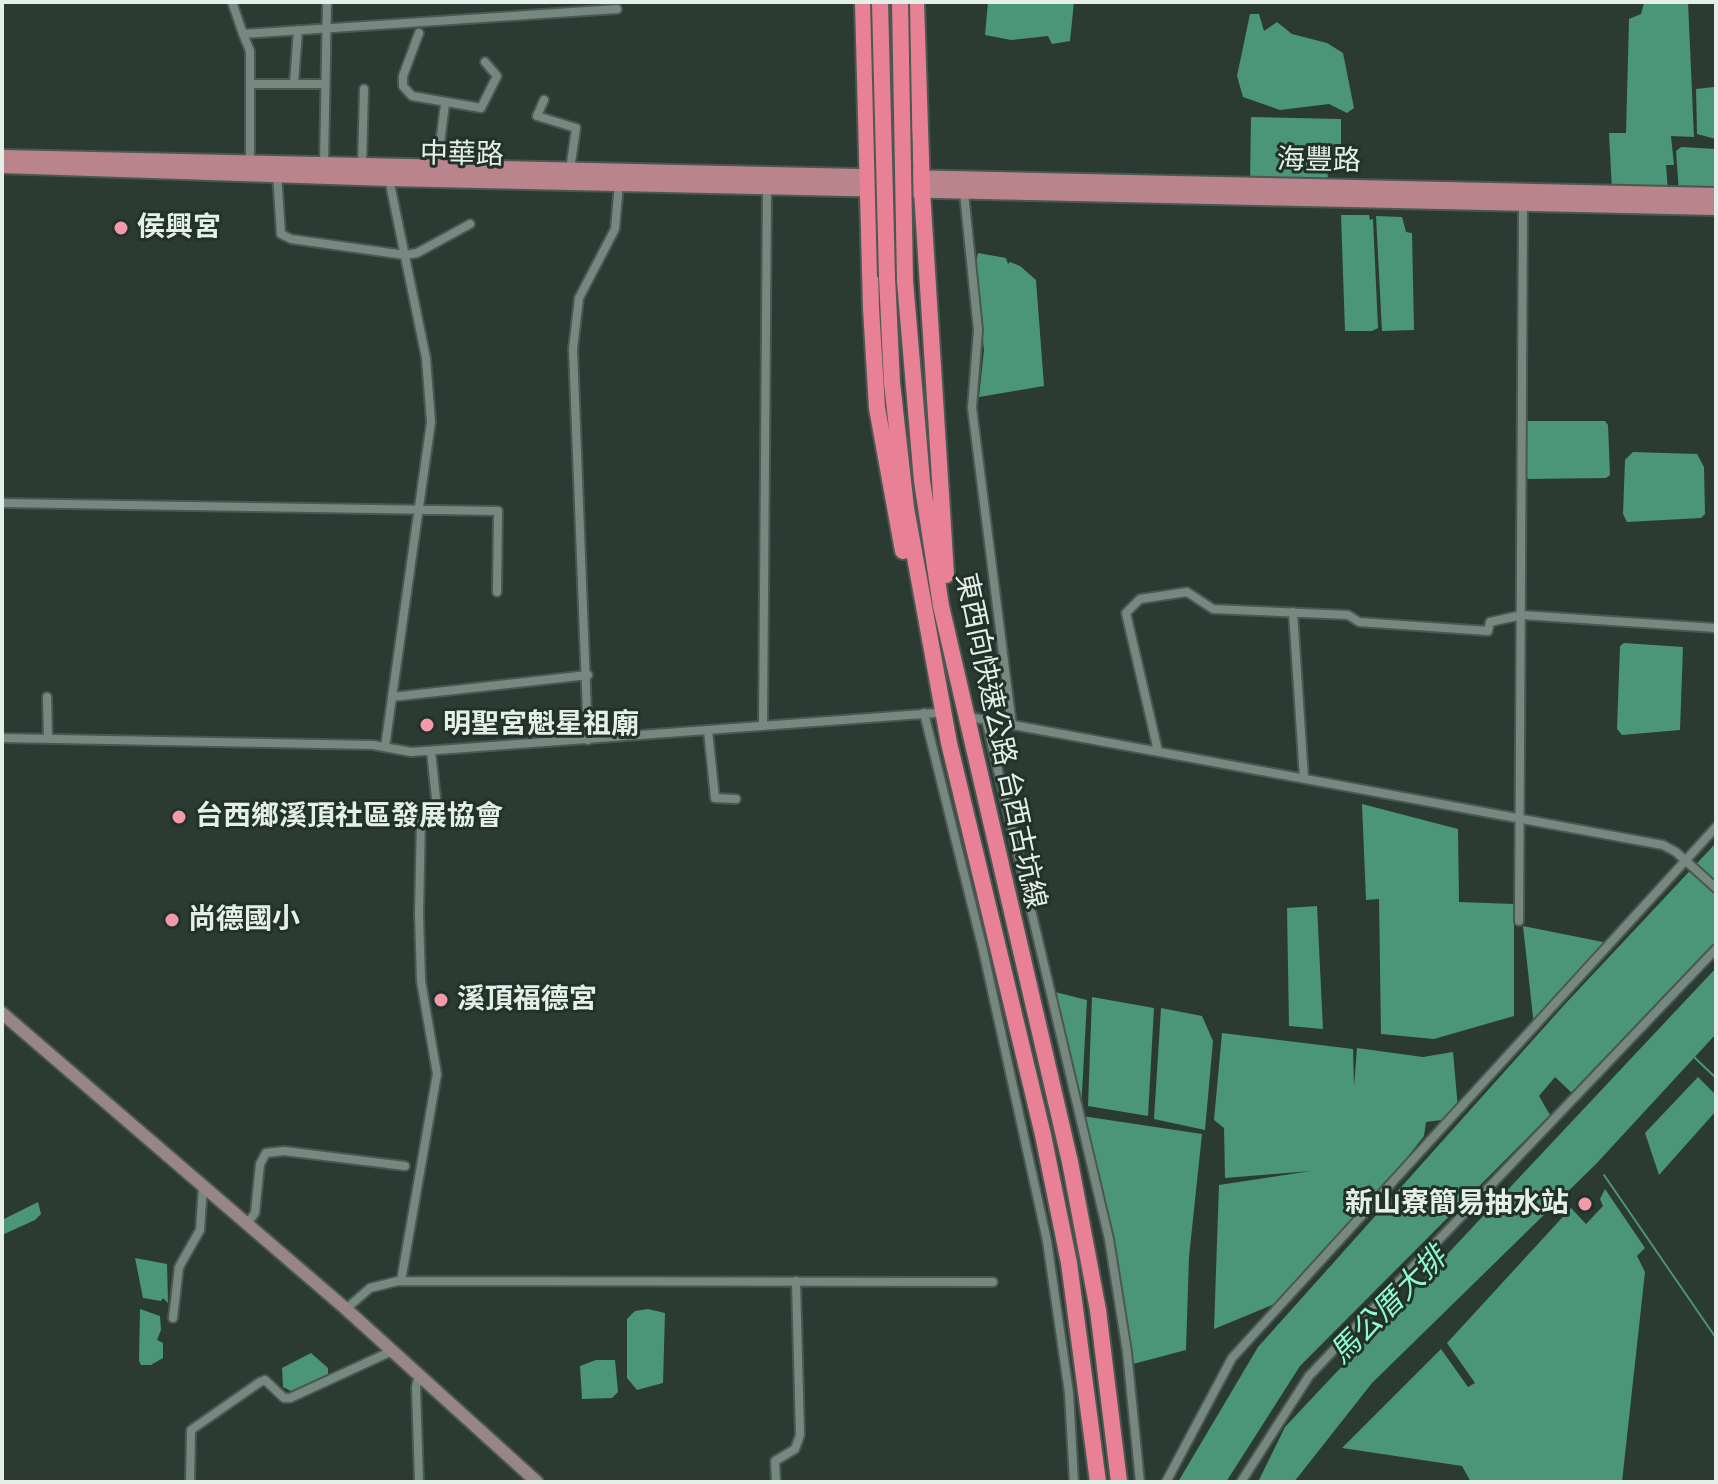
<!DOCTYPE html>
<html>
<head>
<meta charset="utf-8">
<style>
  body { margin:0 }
  #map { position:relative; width:1718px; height:1484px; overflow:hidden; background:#2b3b34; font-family:"Zilla Slab",serif }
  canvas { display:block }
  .frame { position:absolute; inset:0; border:4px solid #e5efea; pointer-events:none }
</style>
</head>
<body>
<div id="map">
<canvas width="1718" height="1484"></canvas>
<div class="frame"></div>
</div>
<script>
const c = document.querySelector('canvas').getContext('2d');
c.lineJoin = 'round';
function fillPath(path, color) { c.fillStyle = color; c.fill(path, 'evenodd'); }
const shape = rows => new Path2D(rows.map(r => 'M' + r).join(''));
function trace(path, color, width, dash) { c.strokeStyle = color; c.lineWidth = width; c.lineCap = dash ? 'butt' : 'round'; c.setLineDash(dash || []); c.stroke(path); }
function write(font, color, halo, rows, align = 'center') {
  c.font = font + ' "Zilla Slab","Noto Sans TC",serif'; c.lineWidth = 6; c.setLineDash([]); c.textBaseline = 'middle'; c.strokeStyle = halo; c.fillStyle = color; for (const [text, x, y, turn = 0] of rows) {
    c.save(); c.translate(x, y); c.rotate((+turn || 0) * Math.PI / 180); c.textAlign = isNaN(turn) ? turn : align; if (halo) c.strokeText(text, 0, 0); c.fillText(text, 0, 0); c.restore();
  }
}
const water = shape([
  [988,2,1074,2,1070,41,1052,44,1048,36,1011,40,985,35],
  [1688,2,1694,137,1671,136,1674,165,1666,165,1668,191,1612,190,1609,133,1626,133,1629,19,1641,14,1644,3],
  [1250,14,1259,14,1264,31,1277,22,1292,34,1327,43,1343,53,1354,108,1347,113,1329,104,1280,110,1243,97,1237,76],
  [1714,87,1716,90,1716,139,1697,134,1696,89],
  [1251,117,1341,119,1341,154,1327,154,1328,187,1250,182],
  [1681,147,1716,149,1716,195,1679,193,1676,151],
  [1341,215,1369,215,1370,220,1373,219,1378,328,1372,331,1345,331],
  [1376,216,1402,217,1406,232,1412,233,1414,330,1382,331],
  [978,253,1006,258,1008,264,1010,262,1020,266,1036,280,1044,386,979,397,984,350,975,266],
  [1523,421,1605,421,1608,425,1610,475,1606,478,1528,479,1521,468],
  [1633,452,1697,454,1704,467,1705,514,1701,518,1627,522,1623,514,1625,460],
  [1624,643,1683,647,1680,730,1622,735,1617,729,1620,646],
  [1362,804,1458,829,1459,902,1514,904,1514,1016,1434,1039,1381,1034,1379,899,1366,900],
  [1716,843,1716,943,1572,1093,1555,1077,1539,1096,1550,1115,1300,1366,1226,1482,1178,1482,1258,1347,1565,1004],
  [1317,906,1323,1029,1289,1026,1287,908],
  [1523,926,1608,943,1534,1026],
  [1716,968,1716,1034,1596,1164,1372,1383,1294,1482,1258,1482,1285,1427],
  [1055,992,1087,1000,1081,1111],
  [1092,997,1154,1008,1148,1116,1088,1106],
  [1161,1008,1202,1016,1213,1041,1205,1130,1154,1119],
  [1222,1033,1353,1049,1354,1087,1357,1048,1423,1057,1453,1052,1458,1109,1449,1119,1426,1122,1424,1136,1370,1205,1370,1181,1368,1206,1277,1303,1214,1329,1219,1185,1311,1171,1225,1178,1224,1128,1214,1120],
  [1698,1077,1716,1095,1716,1111,1659,1175,1645,1133],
  [1082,1116,1202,1134,1189,1257,1186,1350,1133,1364,1111,1241],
  [1605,1189,1645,1248,1637,1256,1645,1272,1622,1482,1471,1482,1462,1466,1342,1448,1441,1349,1468,1387,1475,1383,1447,1343,1571,1208,1586,1224,1603,1206,1600,1199],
  [38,1202,41,1214,35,1220,2,1235,2,1220],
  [135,1258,167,1264,168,1303,163,1298,161,1301,143,1298],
  [140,1309,160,1316,161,1330,157,1340,163,1343,163,1358,151,1365,141,1365,139,1361],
  [648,1309,665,1313,663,1383,637,1390,627,1378,627,1319,635,1311],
  [311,1353,328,1368,328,1374,291,1391,283,1387,282,1368],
  [596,1360,615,1360,618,1392,612,1398,582,1399,580,1366]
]);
const stream = shape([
  [1694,1057,1716,1078],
  [1604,1175,1716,1338]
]);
const street = shape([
  [232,2,243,34],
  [419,33,403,76,403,86,412,96,481,108,497,76,485,62],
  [294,83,298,30],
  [251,84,325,84],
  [544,100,537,116,576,128,570,170],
  [250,162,250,51,243,34,617,9],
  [324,164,327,2],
  [362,165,364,89],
  [437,167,445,104],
  [277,175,281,234,291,239,405,255,417,253,470,224],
  [964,193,978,330,972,408,1012,725],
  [2,503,498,511,497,592],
  [1293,612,1304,778],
  [47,697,48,739],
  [392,697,588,675],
  [924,713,983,950,1047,1241,1069,1393,1074,1482],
  [975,718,1663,845,1676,852,1716,888],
  [986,720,1109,1239,1127,1352,1140,1482],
  [763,726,767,188],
  [708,731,715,798,736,799],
  [2,738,373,745,411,752,936,713],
  [588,740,573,349,579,298,615,229,619,184],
  [385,747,431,422,426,358,389,179],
  [1158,751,1126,613,1140,599,1187,592,1213,609,1348,615,1359,622,1488,631,1490,622,1522,615,1716,628],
  [1519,921,1523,206],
  [247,1224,255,1213,260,1164,266,1153,284,1151,405,1166],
  [401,1281,437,1074,421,981,419,914,421,818,438,817,431,751],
  [346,1309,370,1288,398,1281,993,1282],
  [173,1318,179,1267,200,1230,203,1186],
  [419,1375,416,1387,419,1482],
  [190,1482,191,1430,260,1382,265,1380,284,1398,290,1398,392,1351],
  [776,1482,775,1461,795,1449,800,1435,796,1281],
  [1166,1482,1232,1358,1716,827],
  [1241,1482,1309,1376,1716,949]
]);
const secondary = shape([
  [2,1013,346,1309,537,1482]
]);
const primary = shape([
  [2,157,1716,195],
  [2,166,389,179,1716,208]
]);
const highway = shape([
  [863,2,871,308,877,408,903,551],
  [916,2,922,191,946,575],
  [887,277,892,383,906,508,949,743,1043,1135,1069,1263,1098,1482],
  [905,281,922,481,941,606,1070,1162,1098,1310,1119,1482]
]);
const highwayBridge = shape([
  [880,2,887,277],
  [900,2,905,281]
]);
const markers = [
  [121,228,8,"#f39aaa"],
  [427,725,8,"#f39aaa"],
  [179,817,8,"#f39aaa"],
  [172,920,8,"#f39aaa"],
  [441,1000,8,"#f39aaa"],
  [1585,1204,8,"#f39aaa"]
];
const streetNames = [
  ["中華路",462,155,1],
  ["海豐路",1319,161,1],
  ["東西向快速公路 台西古坑線",1000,741,78]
];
const poiNames = [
  ["侯興宮",137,228],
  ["明聖宮魁星祖廟",443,725],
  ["台西鄉溪頂社區發展協會",195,817],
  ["尚德國小",188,920],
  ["溪頂福德宮",457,1000],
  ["新山寮簡易抽水站",1569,1204,"right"]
];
const waterNames = [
  ["馬公厝大排",1389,1306,-45]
];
fillPath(water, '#4b9578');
trace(stream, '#4b9578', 2);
trace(street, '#4a5752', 12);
trace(secondary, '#4a5752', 16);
trace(primary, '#4a5752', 18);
trace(highway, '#4a5752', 20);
trace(street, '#768880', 8);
trace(secondary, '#988687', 12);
trace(primary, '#ba848d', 14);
trace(highway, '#e88196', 16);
trace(highwayBridge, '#4a5752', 20, []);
trace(highwayBridge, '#e88196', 16);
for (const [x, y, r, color] of markers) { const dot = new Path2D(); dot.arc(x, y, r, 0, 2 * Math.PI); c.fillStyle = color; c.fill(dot); trace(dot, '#22312a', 3); }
write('28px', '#e5efea', '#22312a', streetNames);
write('bold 28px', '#e5efea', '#22312a', poiNames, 'left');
write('italic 30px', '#8ffacf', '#22312a', waterNames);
</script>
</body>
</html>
